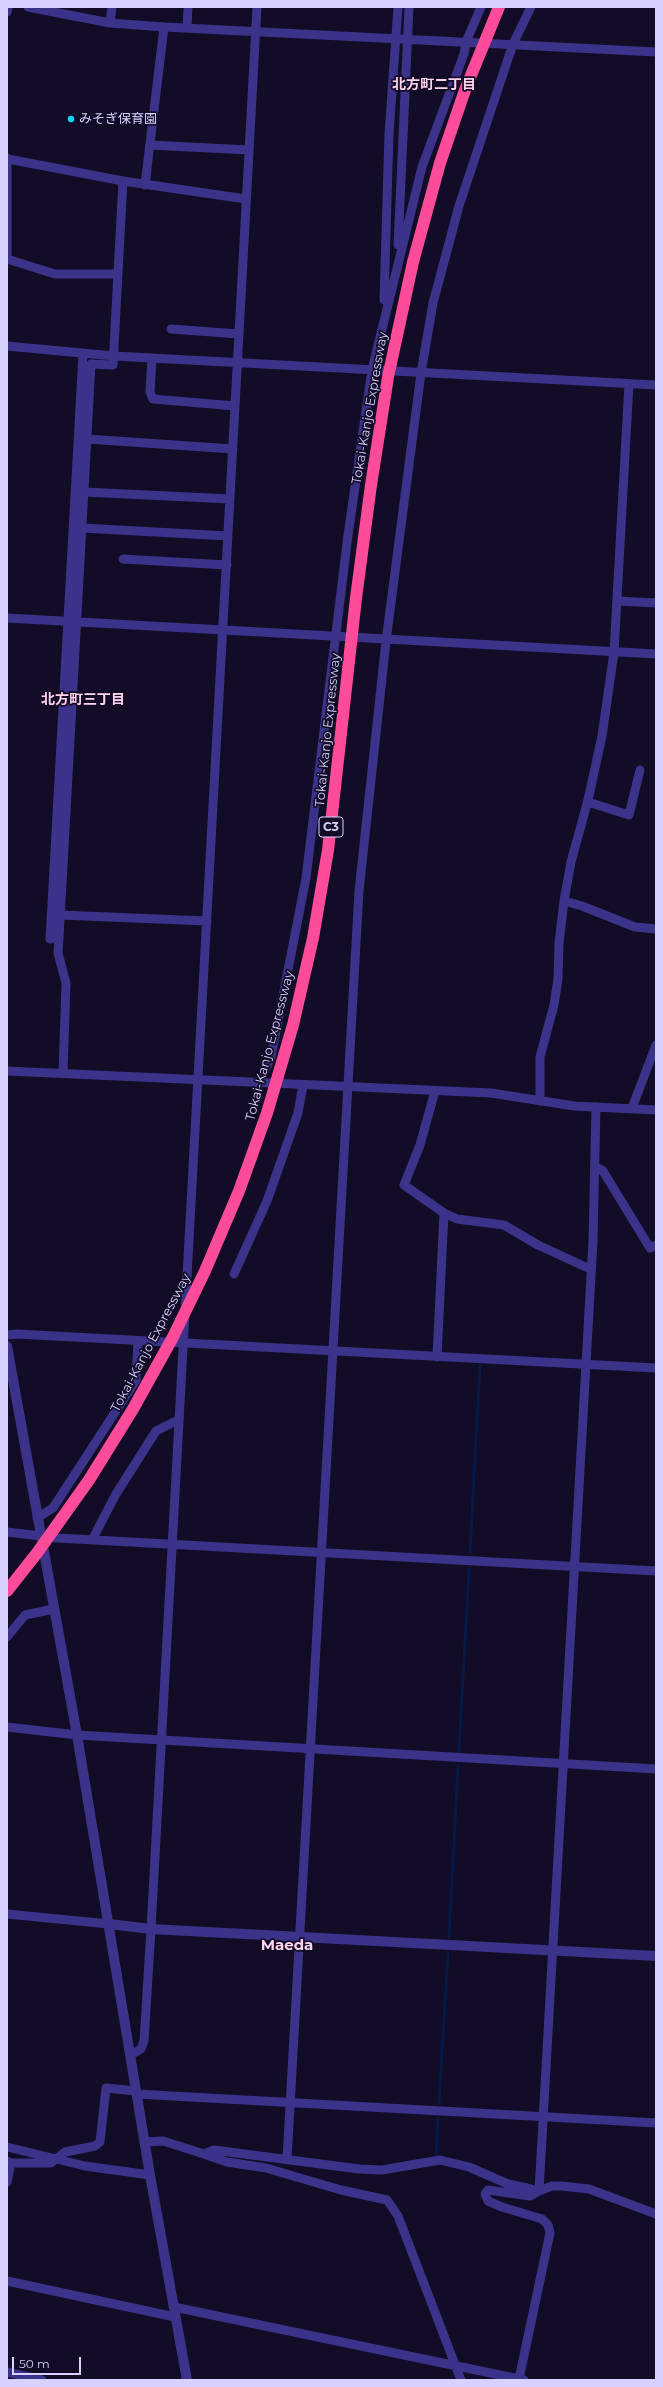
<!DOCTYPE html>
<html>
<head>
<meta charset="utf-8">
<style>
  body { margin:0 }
  #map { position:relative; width:663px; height:2387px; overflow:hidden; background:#120c26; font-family:Montserrat,sans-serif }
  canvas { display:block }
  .frame { position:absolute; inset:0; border:8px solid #d8d1ff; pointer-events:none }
  .scale { position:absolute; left:12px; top:2357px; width:69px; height:18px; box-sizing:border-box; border:2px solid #d8d1ff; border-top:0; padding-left:5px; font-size:12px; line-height:14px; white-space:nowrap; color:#d8d1ff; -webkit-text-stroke:3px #120c26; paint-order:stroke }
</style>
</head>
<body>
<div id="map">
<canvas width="663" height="2387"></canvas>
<div class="frame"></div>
<div class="scale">50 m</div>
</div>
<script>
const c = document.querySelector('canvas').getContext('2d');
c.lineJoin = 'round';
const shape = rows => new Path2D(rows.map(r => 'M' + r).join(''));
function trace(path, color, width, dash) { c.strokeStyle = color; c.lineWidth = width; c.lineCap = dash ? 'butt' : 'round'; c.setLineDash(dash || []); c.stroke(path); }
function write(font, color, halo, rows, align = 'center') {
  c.font = font + ' Montserrat,"Noto Sans JP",sans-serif'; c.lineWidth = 3.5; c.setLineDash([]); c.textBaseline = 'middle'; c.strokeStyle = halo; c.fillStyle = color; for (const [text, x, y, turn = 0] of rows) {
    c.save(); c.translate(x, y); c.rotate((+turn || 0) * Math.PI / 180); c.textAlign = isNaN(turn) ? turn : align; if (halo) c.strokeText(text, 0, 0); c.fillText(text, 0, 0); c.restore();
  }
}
const stream = shape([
  [470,1552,480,1365],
  [459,1751,469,1569],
  [449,1937,458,1766],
  [439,2103,448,1953],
  [436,2156,438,2118]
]);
const minor = shape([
  [28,7,110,23,164,27,656,52],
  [7,12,8,7],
  [110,23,112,7],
  [187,28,188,7],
  [150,145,249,150],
  [7,158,7,259],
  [8,159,123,181],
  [145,185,164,27],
  [398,245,409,7],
  [7,259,55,274,118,274],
  [384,300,389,134,398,7],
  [171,329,239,334],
  [7,346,114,356,656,385],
  [152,358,150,392,153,399,235,406],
  [87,439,233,449],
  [84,492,230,499],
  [82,528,228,536],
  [123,559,227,565],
  [617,601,656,603],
  [7,618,656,654],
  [588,802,629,815,640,770],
  [564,901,582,906,635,927,656,929],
  [60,915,207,921],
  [59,937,91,364,113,365,123,181,246,199],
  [7,1071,491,1093,574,1106,656,1110],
  [63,1073,66,983,58,953,59,937,50,939,83,354],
  [259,1083,271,1057,306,878,348,535,372,370,422,167,464,54,466,42,481,7],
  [435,1091,420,1145,404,1185,444,1213,437,1357],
  [540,1101,540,1057,554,1005,558,979,559,943,564,901,571,862,588,800,602,736,614,652,629,384],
  [632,1108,656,1045],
  [596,1167,603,1171,650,1248,656,1245],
  [444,1213,457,1219,504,1225,538,1245,590,1269],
  [234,1274,267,1201,298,1113,303,1085],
  [7,1335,17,1334,656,1368],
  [37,1518,53,1508,136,1380,138,1341],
  [7,1532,58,1538,656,1571],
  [92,1540,116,1494,156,1431,178,1420],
  [7,1637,25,1615,54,1609],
  [7,1727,77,1735,656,1769],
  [7,1914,109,1924],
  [131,2055,141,2049,144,2041,151,1929,257,7],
  [137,2094,656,2123],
  [145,2142,163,2141,204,2154,214,2150,359,2169,382,2170,440,2160,469,2167,508,2184,527,2188,539,2191,552,2186,562,2186,589,2189,656,2214],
  [7,2147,85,2166,150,2175],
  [204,2154,227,2162,266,2168,341,2190,387,2200,398,2216,461,2380],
  [287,2159,359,891,386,641,421,373,433,303,459,206,513,44,531,7],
  [7,2161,11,2163,51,2163,65,2152,95,2146,100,2142,106,2088,136,2091],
  [7,2182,11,2163],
  [7,2281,175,2317],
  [174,2307,524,2380],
  [7,2372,42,2380],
  [519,2379,550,2233,548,2225,542,2219,502,2207,488,2201,485,2194,488,2190,530,2196,539,2191,593,1241,596,1107]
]);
const tertiary = shape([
  [7,1346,77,1735,150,2175,187,2380],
  [109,1924,151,1929,656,1956]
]);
const motorwayBridge = shape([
  [7,1591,37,1553,89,1480,133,1409,173,1337,205,1271,239,1191,267,1113,293,1025,313,938,328,850,356,598,371,485,388,377,413,262,440,163,465,90,499,7]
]);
const markers = [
  [71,119,4,"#00d8fc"]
];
const shields = [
  [331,827,24]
];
const shieldNames = [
  ["C3",331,827]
];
const poiNames = [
  ["みそぎ保育園",79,119]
];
const streetNames = [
  ["Tokai-Kanjo Expressway",370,408,-80],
  ["Tokai-Kanjo Expressway",328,730,-84],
  ["Tokai-Kanjo Expressway",270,1046,-75],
  ["Tokai-Kanjo Expressway",151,1343,-62]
];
const neighbourhoodNames = [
  ["北方町二丁目",434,85],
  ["北方町三丁目",83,700]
];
const quarterNames = [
  ["Maeda",287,1946]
];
trace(stream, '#051a46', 3);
trace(minor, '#3a3389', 9);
trace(tertiary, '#3a3389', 10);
trace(motorwayBridge, '#ff4c9a', 12);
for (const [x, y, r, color] of markers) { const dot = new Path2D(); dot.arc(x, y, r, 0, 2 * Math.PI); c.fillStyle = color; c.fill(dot); trace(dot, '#120c26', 1.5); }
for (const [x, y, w] of shields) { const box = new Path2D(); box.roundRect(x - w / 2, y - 10, w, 20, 3); c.fillStyle = '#120c26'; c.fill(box); trace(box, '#d8d1ff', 1); }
write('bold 12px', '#d8d1ff', null, shieldNames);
write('13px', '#d8d1ff', '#120c26', poiNames, 'left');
write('13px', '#d8d1ff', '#120c26', streetNames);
write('bold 14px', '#ffd3ed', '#120c26', neighbourhoodNames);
write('bold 15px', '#ffd3ed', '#120c26', quarterNames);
</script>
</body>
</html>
